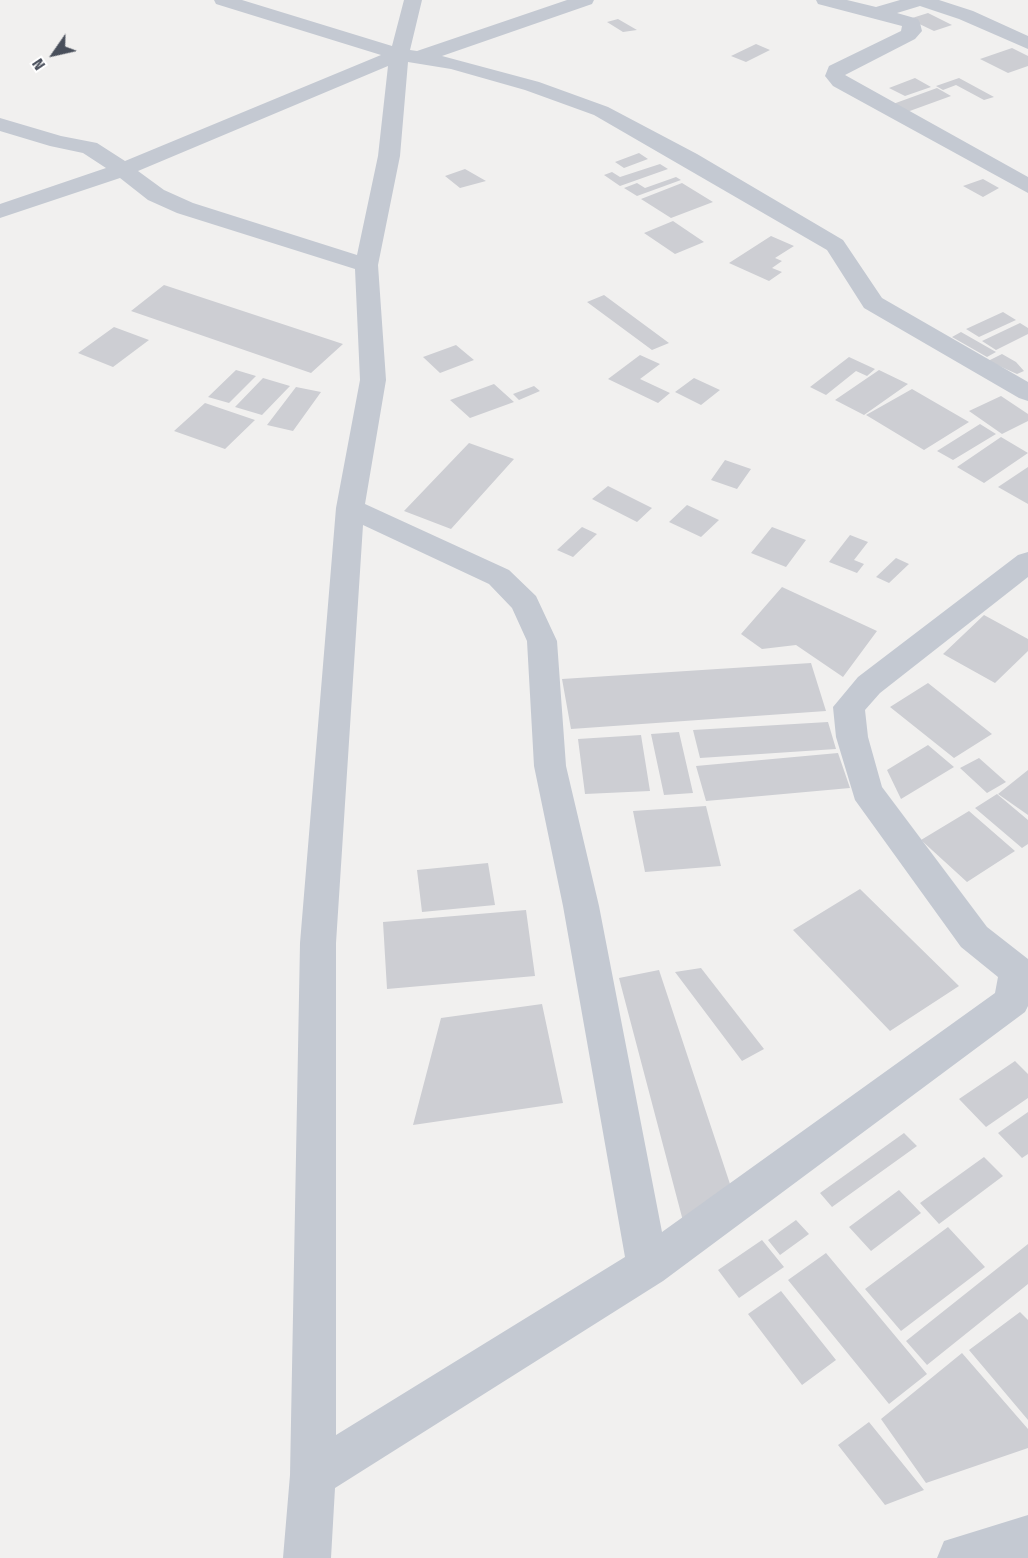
<!DOCTYPE html>
<html>
<head>
<meta charset="utf-8">
<style>
  body { margin:0 }
  #map { position:relative; width:1028px; height:1558px; overflow:hidden; background:#f1f0ef; font-family:"Fira Sans Condensed",sans-serif }
  canvas { display:block }
  .north { position:absolute; left:24px; top:24px; width:60px; height:60px; -webkit-text-stroke:4px #fff; paint-order:stroke; rotate:236deg; font-size:16px; font-weight:700; line-height:24px; text-align:center; color:#494f5b }
  .north::after { content:''; display:block; margin:auto; width:21px; height:27px; background:#494f5b; clip-path:polygon(50% 0,100% 100%,50% 72%,0 100%) }
</style>
</head>
<body>
<div id="map">
<canvas width="1028" height="1558"></canvas>
<div class="north">N</div>
</div>
<script>
const c = document.querySelector('canvas').getContext('2d');
c.lineJoin = 'round';
function fillPath(path, color) { c.fillStyle = color; c.fill(path, 'evenodd'); }
const shape = rows => new Path2D(rows.map(r => 'M' + r).join(''));
const building = shape([
  [928,13,952,25,934,31,909,19],
  [618,19,637,30,623,32,607,22],
  [756,44,770,50,746,62,731,56],
  [1012,48,1028,56,1028,66,1008,73,980,59],
  [915,78,931,87,905,96,889,88],
  [959,78,994,97,984,100,956,85,943,90,936,86],
  [937,88,951,96,907,112,893,104],
  [639,153,648,159,624,168,615,162],
  [660,164,668,169,620,186,604,175,612,172,620,177],
  [465,169,486,181,460,188,445,176],
  [676,177,681,180,637,196,624,188,637,183,645,188],
  [983,179,999,188,983,197,963,186],
  [682,183,713,202,671,218,641,199],
  [673,221,704,242,675,254,644,233],
  [771,236,794,246,775,258,782,261,772,268,782,272,769,281,729,263],
  [164,285,343,344,311,373,131,311],
  [604,295,669,343,652,350,587,302],
  [1003,312,1016,320,979,337,966,329],
  [1020,323,1028,328,1028,334,996,350,982,341],
  [114,327,149,340,113,367,78,353],
  [961,332,996,352,987,357,952,337],
  [456,345,474,360,440,373,423,357],
  [1002,354,1016,362,1024,371,1017,374,988,361],
  [640,355,660,364,640,379,670,393,658,403,608,379],
  [849,357,875,369,867,376,856,371,826,395,810,387],
  [236,370,256,376,229,403,208,397],
  [879,370,908,384,864,415,835,400],
  [263,378,290,386,262,415,235,407],
  [694,378,720,390,701,405,675,392],
  [494,384,514,402,470,418,450,400],
  [534,386,540,391,519,400,513,394],
  [296,387,321,392,293,431,267,425],
  [912,389,969,422,924,450,866,415],
  [1001,396,1028,414,1028,421,1002,434,969,411],
  [205,403,255,420,225,449,174,431],
  [980,424,996,434,953,460,937,451],
  [1001,437,1028,453,984,483,957,467],
  [469,443,514,459,451,529,404,511],
  [725,460,751,469,737,489,711,480],
  [1028,467,1028,504,998,487],
  [608,486,652,508,637,522,592,499],
  [687,505,719,520,701,537,669,522],
  [582,527,597,534,573,557,557,550],
  [772,527,806,540,786,567,751,553],
  [850,535,868,542,854,560,864,564,857,573,829,562],
  [896,558,909,564,889,583,876,577],
  [782,587,877,631,843,677,796,645,762,649,741,634],
  [984,615,1028,639,1028,651,995,683,943,654],
  [811,663,826,711,571,729,562,679],
  [928,683,992,734,954,758,890,707],
  [828,722,836,749,700,758,693,730],
  [679,732,693,793,664,795,651,734],
  [641,735,650,791,585,794,578,739],
  [928,745,954,767,901,799,887,770],
  [838,753,850,788,706,801,696,766],
  [979,758,1006,782,987,793,960,768],
  [1028,770,1028,815,998,794],
  [997,794,1028,820,1028,844,1022,848,975,808],
  [706,806,721,866,645,872,633,811],
  [969,811,1015,851,967,882,921,840],
  [488,863,495,905,422,912,417,870],
  [860,889,959,986,890,1031,793,930],
  [526,910,535,976,387,989,383,922],
  [701,968,764,1049,742,1061,675,972],
  [659,970,730,1184,683,1221,619,978],
  [542,1004,563,1103,413,1125,441,1018],
  [1015,1061,1028,1074,1028,1098,986,1127,959,1099],
  [1028,1112,1028,1154,1022,1158,998,1133],
  [904,1133,917,1146,832,1207,820,1193],
  [984,1157,1003,1176,939,1224,920,1203],
  [899,1190,921,1213,871,1251,849,1227],
  [796,1220,809,1234,780,1255,768,1240],
  [948,1227,985,1267,901,1331,865,1289],
  [762,1240,784,1267,739,1298,718,1270],
  [1028,1244,1028,1284,927,1365,906,1341],
  [826,1253,927,1374,889,1404,788,1280],
  [781,1291,836,1360,802,1385,748,1314],
  [1020,1312,1028,1320,1028,1420,969,1350],
  [962,1353,1028,1429,1028,1448,926,1483,881,1419],
  [869,1422,924,1490,885,1505,838,1445]
]);
const minor = shape([
  [214,0,242,0,392,46,404,0,422,0,410,50,417,51,567,0,594,0,592,4,442,56,539,82,608,107,697,154,843,240,882,298,1028,382,1028,401,1019,398,864,308,827,250,594,115,525,90,451,69,408,62,400,156,378,265,386,380,365,504,509,570,536,596,557,641,566,766,599,906,662,1232,995,993,998,977,961,947,855,800,836,737,833,707,858,677,1018,555,1028,552,1028,577,880,693,865,710,868,737,882,787,987,927,1028,959,1028,1006,1025,1012,663,1281,335,1488,331,1558,283,1558,290,1475,300,943,336,508,360,380,355,269,177,213,148,200,120,178,0,218,0,204,106,168,83,153,50,146,0,131,0,118,61,136,97,143,125,161,381,55,216,4,214,0],
  [388,66,378,156,357,255,193,203,164,190,138,171,388,66],
  [363,525,489,584,512,608,527,641,534,766,563,906,625,1257,336,1435,336,943,363,525],
  [816,0,847,0,876,7,900,0,939,0,973,11,1028,36,1028,49,959,19,920,6,897,13,918,19,920,23,922,31,915,39,845,75,1028,177,1028,193,833,86,825,76,829,66,901,31,902,26,818,4,816,0],
  [1028,1515,1028,1558,937,1558,944,1541,1028,1515]
]);
fillPath(building, '#cdced3');
fillPath(minor, '#c4c9d2');
</script>
</body>
</html>
